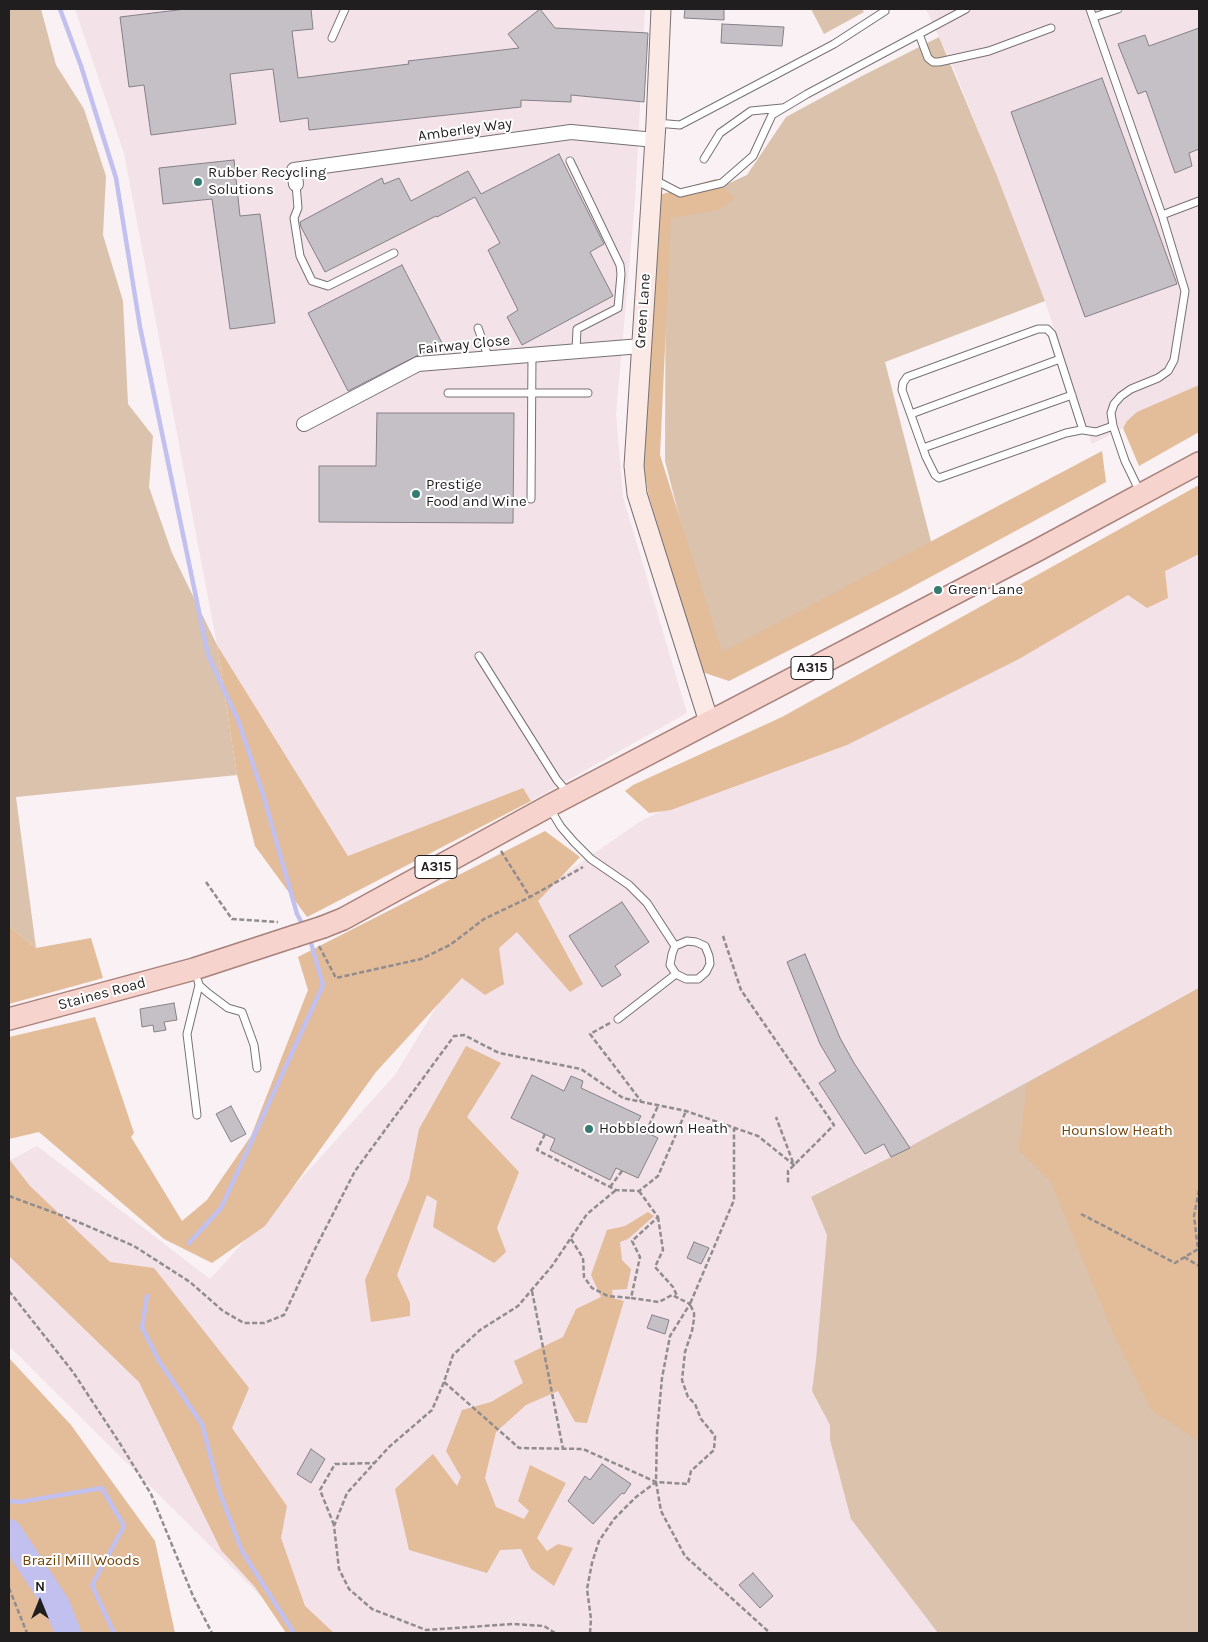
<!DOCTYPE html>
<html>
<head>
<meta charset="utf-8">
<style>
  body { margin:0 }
  #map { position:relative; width:1208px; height:1642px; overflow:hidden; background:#f9f1f3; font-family:Karla,sans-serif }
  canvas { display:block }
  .frame { position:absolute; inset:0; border:10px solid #211e1f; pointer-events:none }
  .north { position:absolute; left:15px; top:1577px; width:50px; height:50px; -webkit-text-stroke:4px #fff; paint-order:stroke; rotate:0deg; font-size:14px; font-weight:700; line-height:20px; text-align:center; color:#211e1f }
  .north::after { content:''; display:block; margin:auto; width:18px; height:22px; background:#211e1f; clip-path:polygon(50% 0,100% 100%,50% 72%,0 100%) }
</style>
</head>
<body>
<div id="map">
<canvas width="1208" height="1642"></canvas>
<div class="frame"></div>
<div class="north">N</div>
</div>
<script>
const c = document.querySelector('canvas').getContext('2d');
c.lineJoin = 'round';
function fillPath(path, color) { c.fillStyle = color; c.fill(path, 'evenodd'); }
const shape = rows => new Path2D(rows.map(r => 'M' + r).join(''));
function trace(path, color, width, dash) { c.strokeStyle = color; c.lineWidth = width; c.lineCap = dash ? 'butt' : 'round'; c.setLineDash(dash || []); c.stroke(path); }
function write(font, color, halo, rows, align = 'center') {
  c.font = font + ' Karla,sans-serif'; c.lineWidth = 4; c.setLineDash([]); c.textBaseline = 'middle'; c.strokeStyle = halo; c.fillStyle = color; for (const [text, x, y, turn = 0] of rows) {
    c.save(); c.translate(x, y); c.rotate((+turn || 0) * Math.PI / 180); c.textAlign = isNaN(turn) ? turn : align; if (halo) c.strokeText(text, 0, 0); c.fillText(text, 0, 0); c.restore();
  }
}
const built = shape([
  [75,9,645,9,635,201,616,414,623,497,687,713,531,801,523,789,348,856,217,645,124,153],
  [926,9,1199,9,1199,393,1127,421,1123,428,1092,444,1045,301,954,69],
  [1199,543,1199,988,1027,1084,1184,1633,298,1633,9,1346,9,1161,37,1146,210,1279,395,1075,484,929,641,821]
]);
const green = shape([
  [9,9,41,9,56,65,84,109,106,176,103,235,123,301,128,404,153,436,149,487,172,553,217,645,237,775,16,797,36,948,9,926],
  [811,9,862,9,864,12,824,34],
  [939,37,997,176,1045,301,885,362,935,557,717,664,665,461,666,201,708,193,747,175,786,117,860,77],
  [1199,988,1199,1633,938,1633,851,1519,830,1440,830,1425,812,1391,816,1360,827,1235,811,1197,891,1157]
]);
const forest = shape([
  [716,179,735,198,719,210,671,218,660,455,722,652,1102,451,1106,482,899,594,729,681,702,672,648,493,641,450,659,195],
  [1199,385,1199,432,1139,466,1123,428,1127,421,1137,412],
  [1199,485,1199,554,1165,571,1168,598,1147,608,1128,595,1019,659,847,745,671,810,649,813,625,791,633,785,782,717],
  [217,645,348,856,523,788,531,801,307,917,255,846,237,775],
  [545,831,580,857,538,901,583,984,570,992,517,932,499,948,504,984,485,995,462,978,376,1072,265,1226,212,1263,164,1239,39,1132,9,1139,9,1037,95,1017,134,1133,131,1137,182,1221,207,1200,251,1136,308,990,298,957],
  [9,926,36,948,91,938,103,978,9,1004],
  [1199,988,1199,1441,1152,1411,1113,1333,1051,1182,1019,1150,1027,1084],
  [466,1046,501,1063,467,1117,519,1172,497,1228,506,1252,494,1263,433,1227,437,1201,427,1195,397,1275,410,1303,410,1316,371,1322,365,1280,409,1180,419,1129],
  [9,1159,30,1186,110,1262,154,1268,249,1388,232,1428,287,1506,281,1538,305,1606,334,1633,286,1633,255,1587,221,1550,139,1382,9,1256],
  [648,1212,654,1216,628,1239,620,1242,622,1260,631,1269,627,1289,612,1290,613,1298,624,1301,587,1423,575,1422,558,1391,526,1405,496,1432,485,1478,496,1507,524,1519,529,1511,518,1501,530,1465,566,1483,537,1538,547,1551,558,1544,573,1548,554,1586,531,1569,521,1549,500,1550,487,1573,409,1550,395,1489,433,1454,457,1486,461,1477,446,1451,462,1410,491,1402,523,1383,514,1361,563,1337,576,1309,601,1297,591,1275,607,1230,625,1226],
  [9,1358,71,1425,155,1541,175,1633,9,1633]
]);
const stream = shape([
  [60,9,81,66,116,178,140,327,208,655,238,720,263,794,297,914,304,927],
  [189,1243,221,1208,323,985,309,936],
  [147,1296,142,1327,159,1361,202,1424,220,1493,242,1551,294,1633],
  [9,1501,20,1502,102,1488,124,1526,92,1585,114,1633]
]);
const river = shape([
  [9,1532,57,1605,68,1633]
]);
const building = shape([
  [186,9,311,9,313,29,292,31,298,78,409,64,408,61,519,48,508,34,540,9,555,28,648,33,644,102,571,95,571,102,521,100,521,107,309,130,308,118,280,122,273,69,230,74,236,124,151,135,144,85,129,87,120,17,186,9],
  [685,9,724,9,724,20,684,18,685,9],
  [722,24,784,27,782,46,721,43,722,24],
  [1199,28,1199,149,1189,153,1192,166,1175,173,1146,91,1138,94,1118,44,1145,35,1149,46,1199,28],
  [1102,78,1177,284,1085,317,1011,112,1102,78],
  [559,154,604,244,590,252,613,296,522,345,507,317,518,310,488,250,500,243,475,197,437,217,436,216,325,272,301,227,300,222,382,178,384,184,399,178,411,201,468,171,481,194,559,154],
  [234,160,240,216,260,214,275,323,230,329,212,199,163,204,159,168,234,160],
  [402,265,442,343,348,391,308,313,402,265],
  [377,413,514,413,513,523,319,522,319,466,376,466,377,413],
  [622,902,649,942,615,966,621,975,602,987,569,936,622,902],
  [805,954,840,1038,854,1063,910,1148,891,1157,884,1144,865,1154,819,1083,836,1071,820,1044,787,962,805,954],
  [174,1003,177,1020,164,1022,166,1030,154,1032,153,1025,142,1027,140,1009,174,1003],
  [532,1075,564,1091,571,1076,583,1081,581,1088,641,1116,635,1127,658,1138,638,1178,616,1168,610,1180,550,1150,555,1139,511,1118,532,1075],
  [231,1106,246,1134,231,1142,216,1114,231,1106],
  [694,1242,709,1248,701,1264,687,1258,694,1242],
  [652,1315,669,1320,665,1334,647,1328,652,1315],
  [311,1449,325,1459,311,1483,297,1474,311,1449],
  [602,1464,631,1484,624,1494,622,1493,593,1524,568,1501,585,1476,590,1480,602,1464],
  [753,1573,773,1596,760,1608,739,1585,753,1573]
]);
const path = shape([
  [501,851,530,897],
  [206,882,232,919,278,922],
  [723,936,741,990,834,1125,788,1171,788,1185],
  [319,946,336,978,421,959,450,945,484,919,530,897,583,867],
  [610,1023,590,1034,641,1101],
  [646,1132,658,1106],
  [545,1134,537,1150,616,1190,639,1191,658,1176,686,1111],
  [610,1187,622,1171],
  [639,1191,658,1217,632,1241,640,1257,631,1298,659,1302,672,1295,690,1304,670,1336,662,1378,657,1432,656,1482,661,1511,685,1556,770,1633],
  [9,1196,71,1219,134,1246,190,1282,223,1311,244,1323,264,1323,284,1315,315,1249,355,1171,454,1036,464,1035,499,1053,581,1069,623,1098,686,1111,758,1136,794,1165,776,1117],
  [1081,1214,1175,1263,1198,1249,1194,1216,1199,1190],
  [658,1217,663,1250,655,1267,673,1287,678,1298],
  [571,1239,583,1258,584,1277,592,1288,608,1296,630,1298],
  [1184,1257,1199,1266],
  [9,1291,73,1372,119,1442,151,1494,193,1596,212,1633],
  [532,1291,563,1449],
  [444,1382,519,1448,583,1449,656,1482,688,1484,691,1471,714,1450,715,1436,701,1419,695,1404,688,1397,682,1380,685,1352,692,1331,694,1319,694,1313,690,1304,734,1200,734,1128],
  [334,1525,320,1490,335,1464,375,1463],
  [9,1588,27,1633],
  [555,1633,544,1626,513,1624,426,1630,372,1609,349,1589,339,1569,334,1526,347,1493,389,1447,432,1410,444,1382,453,1355,480,1330,518,1306,552,1266,587,1214,616,1190],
  [590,1633,591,1619,587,1589,592,1563,599,1541,614,1519,636,1497,656,1482]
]);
const lane = shape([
  [1090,9,1162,215,1185,291,1174,360,1168,371,1158,378,1131,389,1121,396,1114,404,1111,413,1113,426,1125,461,1140,492],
  [1094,17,1118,9],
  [919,34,928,58,933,62,939,62,989,51,1051,28],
  [332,38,345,9],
  [656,123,680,125,834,44,885,11,884,9],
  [704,159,720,133,751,111,782,108],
  [570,161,620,265,621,274,618,308,577,329,576,350],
  [653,179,680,193,722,183,753,156,772,115,807,94,966,9],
  [296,184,298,208,294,218,300,256,312,281,328,286,394,253],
  [1162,215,1199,201],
  [478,328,489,359],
  [448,393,588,393],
  [911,414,1060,359],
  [1083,430,1052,334,1047,329,1038,329,907,377,903,383,902,390,926,457,935,475,939,478,1066,433,1081,430,1083,430,1096,432,1113,426],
  [923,448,1072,395],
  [531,499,532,354],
  [479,656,557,780,568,793],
  [550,809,561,827,574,842,591,859,629,885,647,903,675,946,687,941,696,942,705,946,709,956,710,964,706,972,698,979,686,979,676,974,670,965,672,954,675,946],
  [198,981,199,985,208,993,228,1008,242,1012,254,1045,257,1068],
  [618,1019,676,974],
  [197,1115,187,1034,199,985]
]);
const street = shape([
  [296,184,294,170,571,132,655,140],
  [304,424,418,364,641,346]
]);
const secondary = shape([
  [661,9,656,123,634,466,637,494,709,722]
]);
const primary = shape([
  [323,927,343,919,549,806,1036,551,1199,463],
  [9,1019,194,969,295,936]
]);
const primaryBridge = shape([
  [295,936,323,927]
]);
const markers = [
  [198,182,5,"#357b71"],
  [416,494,5,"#357b71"],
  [938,590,5,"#357b71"],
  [589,1129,5,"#357b71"]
];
const shields = [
  [812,668,42],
  [436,867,42]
];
const shieldNames = [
  ["A315",812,668],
  ["A315",436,867]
];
const streetNames = [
  ["Amberley Way",465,130,-8],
  ["Green Lane",643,311,-86],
  ["Fairway Close",464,345,-6],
  ["Staines Road",102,994,-15]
];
const poiNames = [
  ["Rubber Recycling",208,173],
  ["Solutions",208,190],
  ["Prestige",426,485],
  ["Food and Wine",426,502],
  ["Green Lane",948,590],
  ["Hobbledown Heath",599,1129]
];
const parkNames = [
  ["Hounslow Heath",1117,1131],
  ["Brazil Mill Woods",81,1561]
];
fillPath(built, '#f3e2e8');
fillPath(green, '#dac2ad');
fillPath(forest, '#e3bc9a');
trace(stream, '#c1c0ee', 4.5);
trace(river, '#c1c0ee', 26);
fillPath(building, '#c5c0c6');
trace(building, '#868187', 1);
trace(lane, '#787173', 9);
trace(street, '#787173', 16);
trace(secondary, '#787173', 21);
trace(primary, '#a8817b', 24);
trace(path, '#918c8d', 2.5, [5, 2.5]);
trace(lane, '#fff', 7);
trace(street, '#fff', 14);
trace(secondary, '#fbe9e6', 19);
trace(primary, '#f7d3ce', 21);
trace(primaryBridge, '#a8817b', 24, []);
trace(primaryBridge, '#f7d3ce', 21);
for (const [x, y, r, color] of markers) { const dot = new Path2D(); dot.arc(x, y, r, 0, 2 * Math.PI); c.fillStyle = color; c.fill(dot); trace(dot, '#fff', 2); }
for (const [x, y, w] of shields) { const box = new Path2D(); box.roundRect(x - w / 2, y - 11.5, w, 23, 4); c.fillStyle = '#fff'; c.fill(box); trace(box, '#211e1f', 1); }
write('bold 14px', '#211e1f', null, shieldNames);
write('15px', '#211e1f', '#fff', streetNames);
write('15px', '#211e1f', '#fff', poiNames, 'left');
write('15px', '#744308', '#fff', parkNames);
</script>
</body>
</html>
